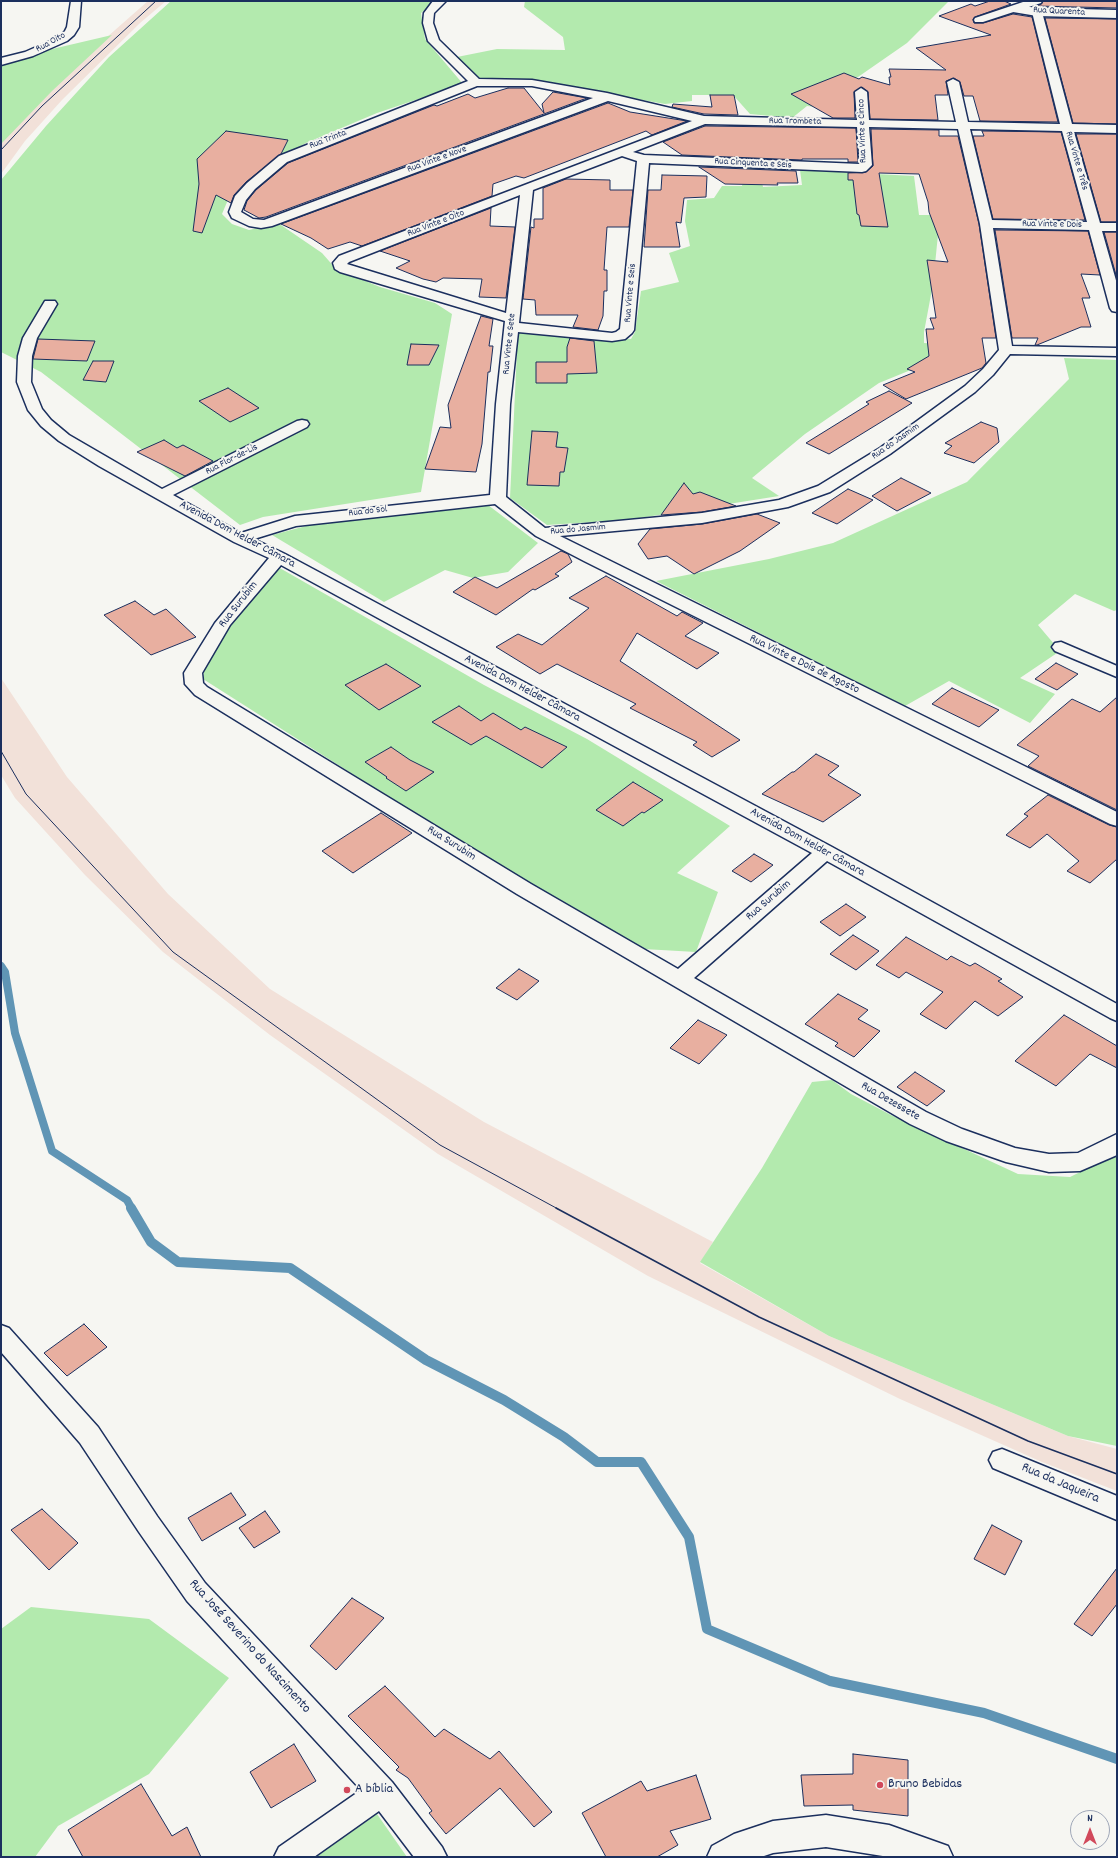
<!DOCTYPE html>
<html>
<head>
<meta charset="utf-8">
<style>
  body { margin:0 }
  #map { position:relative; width:1118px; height:1858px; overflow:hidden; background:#f6f6f2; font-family:Dekko,sans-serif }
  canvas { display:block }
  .frame { position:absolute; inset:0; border:2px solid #1b2f5e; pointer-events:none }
  .north { position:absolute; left:1070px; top:1810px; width:40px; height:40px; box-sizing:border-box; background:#f6f6f2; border:1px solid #9ea6b7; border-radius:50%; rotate:0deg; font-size:11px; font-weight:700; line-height:16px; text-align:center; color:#1b2f5e }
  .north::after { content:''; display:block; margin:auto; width:14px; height:18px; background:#d1495b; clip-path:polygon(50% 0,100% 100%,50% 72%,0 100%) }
</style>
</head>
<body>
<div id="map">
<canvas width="1118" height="1858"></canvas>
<div class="frame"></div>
<div class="north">N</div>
</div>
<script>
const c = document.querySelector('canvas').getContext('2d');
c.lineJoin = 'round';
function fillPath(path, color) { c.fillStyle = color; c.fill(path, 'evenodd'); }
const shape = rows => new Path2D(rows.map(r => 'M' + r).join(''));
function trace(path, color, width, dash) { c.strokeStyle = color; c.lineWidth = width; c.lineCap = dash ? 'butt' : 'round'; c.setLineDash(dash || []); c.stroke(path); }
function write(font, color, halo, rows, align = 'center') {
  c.font = font + ' Dekko,sans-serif'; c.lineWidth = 4; c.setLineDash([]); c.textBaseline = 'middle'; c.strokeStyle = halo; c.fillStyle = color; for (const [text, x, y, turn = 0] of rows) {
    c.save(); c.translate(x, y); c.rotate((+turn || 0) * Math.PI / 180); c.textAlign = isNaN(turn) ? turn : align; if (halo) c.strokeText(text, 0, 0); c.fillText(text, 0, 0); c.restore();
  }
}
const built = shape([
  [148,1,166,1,140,23,62,100,25,141,1,174,1,141,48,89],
  [1,678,67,777,168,894,270,989,484,1122,713,1242,700,1263,829,1336,1068,1436,1117,1449,1117,1491,1042,1462,900,1399,648,1276,438,1154,270,1035,163,952,85,875,15,798,1,775]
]);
const green = shape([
  [171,1,436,1,421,13,425,39,463,84,377,113,306,143,235,183,222,214,232,224,249,230,278,223,322,253,336,269,380,287,435,303,452,314,421,492,263,517,240,525,41,372,1,352,1,180,46,126,109,57],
  [525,1,949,1,907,43,858,77,836,82,835,109,807,106,792,118,750,114,733,95,692,95,692,101,665,104,546,83,477,80,457,57,497,49,565,50,563,37,524,7],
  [112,35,52,91,1,144,1,61],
  [746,168,759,168,763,187,802,185,800,170,914,176,919,215,940,215,933,284,924,332,924,343,959,345,945,356,879,383,805,434,752,478,779,496,627,520,547,525,510,498,518,330,631,339,635,332,641,291,679,282,669,253,690,246,685,221,687,200,714,198,722,186,742,186],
  [1064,358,1117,360,1117,610,1114,611,1075,594,1038,625,1060,651,1020,678,1055,694,1030,723,949,681,905,706,656,581,769,559,833,543,967,482,1069,379],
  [488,505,538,543,508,572,473,578,445,570,384,602,272,535,310,525],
  [278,567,484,685,587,739,730,826,677,873,718,892,696,952,626,948,203,679,207,651],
  [832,1080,851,1094,891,1115,1018,1174,1070,1177,1117,1154,1117,1446,1068,1436,829,1336,700,1262,762,1168,812,1082],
  [31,1607,149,1619,229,1678,149,1774,58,1826,35,1857,1,1857,1,1629],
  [377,1814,407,1857,316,1857]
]);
const streamFar1 = shape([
  [1,966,5,972,15,1033,52,1151,127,1200,132,1209]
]);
const stream = shape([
  [131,1208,151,1242,178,1262,290,1268,426,1360,504,1400,564,1437,597,1462,641,1462,689,1537,707,1629,830,1681,984,1713,1117,1759]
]);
const building = shape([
  [990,1,1004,1,1011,4,975,17,973,19,974,23,983,23,1013,14,1032,17,1058,122,980,121,973,96,964,96,960,82,954,78,946,81,948,95,935,95,938,120,870,119,868,92,862,87,854,92,855,118,833,118,791,94,844,73,859,79,862,77,890,85,889,77,891,77,889,69,946,70,916,48,991,35,939,16,971,4,975,6,990,1],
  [1043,1,1117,1,1117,8,1036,6,1041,4,1043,1],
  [1045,18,1117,19,1117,124,1073,123,1045,18],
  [508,88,524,88,544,113,542,104,553,92,587,98,266,217,259,218,244,210,247,201,256,190,288,163,434,105,437,106,468,94,475,98,508,88],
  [710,95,734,95,738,115,704,114,672,107,673,104,712,107,710,95],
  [608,103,630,112,687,121,652,135,646,131,524,178,516,176,493,184,492,196,362,246,350,242,328,249,311,238,281,224,608,103],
  [705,126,856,128,858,162,848,162,848,159,802,159,802,160,682,155,663,142,705,126],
  [871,129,939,130,939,136,958,136,979,224,996,338,982,338,986,363,982,368,906,399,883,385,915,372,907,369,929,356,926,329,934,329,930,318,936,318,927,260,948,262,929,212,928,202,919,174,879,173,888,227,861,226,859,215,857,214,853,180,848,180,848,173,866,172,873,166,871,129],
  [226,131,288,140,281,154,246,182,234,195,231,203,216,195,202,233,193,231,199,184,197,159,226,131],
  [982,131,1061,132,1085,220,993,219,973,136,984,136,982,131],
  [1076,134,1117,134,1117,222,1101,222,1076,134],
  [699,167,796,171,798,183,777,183,778,185,725,184,699,167],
  [662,175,707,176,706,197,684,198,681,223,676,222,680,247,644,247,648,190,661,190,662,175],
  [566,179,610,180,610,190,633,190,629,227,607,227,604,270,607,270,607,291,604,291,603,316,598,330,573,327,578,315,536,315,535,300,523,299,531,227,534,228,534,219,543,219,543,188,566,179],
  [491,208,490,226,515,227,506,298,479,297,482,279,443,278,436,282,423,279,396,268,410,261,380,251,491,208],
  [995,230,1088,231,1100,275,1081,274,1090,298,1082,298,1091,327,1081,327,1037,345,1035,345,1038,338,1012,338,995,230],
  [1104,232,1117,232,1117,275,1116,275,1104,232],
  [481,316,493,319,489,346,493,346,490,372,488,372,482,444,476,472,425,469,440,427,451,428,448,405,481,316],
  [570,338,594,341,597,373,567,374,567,383,536,383,536,362,567,362,567,347,570,338],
  [38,339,95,341,87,361,33,359,38,339],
  [411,344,439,345,429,365,407,365,411,344],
  [93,361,114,361,106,382,83,380,93,361],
  [228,388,259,408,230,422,199,401,228,388],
  [889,391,912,403,829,454,806,443,869,404,866,402,889,391],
  [981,422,997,428,999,442,974,463,944,453,952,446,945,443,981,422],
  [532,431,558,432,556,447,568,448,564,472,560,472,559,486,527,485,532,431],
  [164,440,177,448,183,445,213,461,185,476,137,452,164,440],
  [901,478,931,493,897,511,872,496,901,478],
  [684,483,693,494,700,492,736,506,702,512,661,515,684,483],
  [848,489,873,500,837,524,812,513,848,489],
  [757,514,780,523,740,551,694,574,667,556,648,559,638,544,650,529,702,524,757,514],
  [561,551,568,554,572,562,555,574,559,576,535,590,533,589,496,615,453,592,475,577,497,588,561,551],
  [606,576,677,616,682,612,703,623,685,636,719,653,697,669,637,633,620,661,740,740,712,757,693,745,697,742,630,708,636,704,557,664,540,674,496,647,518,634,542,645,589,608,569,598,606,576],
  [135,601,154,615,166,609,196,637,151,655,104,615,135,601],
  [1056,663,1078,674,1057,690,1035,679,1056,663],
  [386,664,421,686,379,710,345,685,386,664],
  [952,688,999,710,979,727,932,704,952,688],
  [1117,697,1117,810,1028,766,1039,756,1017,745,1072,699,1100,712,1117,697],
  [459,706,481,721,493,713,521,730,525,727,567,747,542,768,486,736,471,745,432,722,459,706],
  [391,747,410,760,434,772,406,791,386,778,387,777,365,762,391,747],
  [816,754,839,766,828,775,861,795,823,822,762,794,792,772,794,772,816,754],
  [633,782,663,800,644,813,642,812,623,826,596,810,633,782],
  [1048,795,1109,825,1117,827,1117,859,1090,883,1067,871,1079,861,1047,834,1030,848,1006,835,1028,816,1024,814,1048,795],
  [381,813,412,833,353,873,322,851,381,813],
  [754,854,773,865,751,882,732,871,754,854],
  [846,904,866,917,840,936,820,922,846,904],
  [853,935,879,951,856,970,830,954,853,935],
  [906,937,947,960,951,956,970,966,975,963,1002,979,998,981,1023,997,998,1016,975,1001,946,1029,920,1014,943,992,906,972,899,978,876,965,906,937],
  [519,969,539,981,517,1000,496,988,519,969],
  [838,994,868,1010,858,1019,880,1031,854,1057,835,1046,838,1043,805,1024,838,994],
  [1064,1015,1117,1046,1117,1068,1090,1054,1056,1086,1015,1061,1064,1015],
  [698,1020,727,1035,699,1064,670,1048,698,1020],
  [915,1072,945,1091,927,1106,897,1087,915,1072],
  [84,1324,107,1347,67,1376,44,1353,84,1324],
  [231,1493,246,1515,202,1541,188,1518,231,1493],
  [42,1509,78,1543,49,1570,11,1530,42,1509],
  [265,1511,280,1532,254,1548,239,1528,265,1511],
  [992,1525,1022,1541,1005,1575,974,1559,992,1525],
  [1117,1568,1117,1604,1092,1636,1074,1624,1117,1568],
  [352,1598,384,1618,336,1670,310,1646,352,1598],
  [385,1686,435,1737,444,1729,490,1759,499,1751,552,1812,534,1827,500,1788,446,1834,429,1813,432,1811,408,1778,396,1770,399,1767,348,1716,385,1686],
  [294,1744,316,1781,271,1808,250,1772,294,1744],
  [853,1754,908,1760,908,1816,853,1810,853,1805,804,1806,801,1775,853,1774,853,1754],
  [696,1775,711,1819,670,1831,678,1845,657,1857,606,1857,582,1813,641,1781,647,1791,696,1775],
  [141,1784,172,1836,187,1827,201,1857,83,1857,68,1830,141,1784]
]);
const minor = shape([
  [71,1,81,1,79,27,74,35,67,41,33,56,1,65,1,58,25,52,59,37,65,31,67,27,71,1],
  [433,1,446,1,434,13,433,23,439,40,479,79,532,80,607,93,704,116,857,120,855,92,861,88,867,92,869,120,956,122,947,82,953,79,959,82,968,122,1060,124,1032,12,1037,9,1042,12,1072,124,1117,125,1117,133,1074,132,1100,223,1117,223,1117,231,1102,231,1117,284,1117,312,1112,311,1110,308,1089,230,993,228,1012,346,1117,348,1117,356,1010,354,993,375,975,392,890,454,830,492,788,507,702,523,560,536,1117,812,1117,826,1110,824,584,561,536,536,495,504,296,526,254,539,285,554,832,847,1117,1004,1117,1021,1110,1018,827,861,694,978,926,1112,962,1129,1015,1148,1049,1154,1078,1153,1117,1134,1117,1155,1080,1171,1049,1172,1006,1162,946,1141,910,1124,517,894,195,695,185,684,184,673,215,623,269,558,234,542,99,466,59,441,41,426,28,410,17,382,18,356,23,338,45,301,55,301,57,304,37,338,32,356,31,382,42,409,51,420,69,435,162,489,297,421,302,420,307,421,309,424,307,427,173,495,241,533,295,516,490,495,496,404,505,321,340,272,335,269,333,263,339,256,692,121,608,101,272,226,261,228,249,226,232,218,229,212,235,196,247,183,279,156,468,81,428,41,423,23,424,13,433,1],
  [477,86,532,86,593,98,264,220,253,219,241,212,246,200,255,189,287,162,477,86],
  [705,124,857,127,860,164,644,155,633,152,705,124],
  [869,127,958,129,980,224,999,350,983,369,965,386,880,448,818,486,779,500,702,513,545,528,506,497,510,404,518,332,612,341,625,339,632,333,634,330,649,163,862,172,866,171,872,165,869,127],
  [970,129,1062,131,1087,222,992,220,970,129],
  [622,156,637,161,620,329,616,332,612,333,519,323,533,190,622,156],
  [520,195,506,313,347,264,349,262,520,195],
  [281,565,389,624,812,853,678,969,531,884,207,687,203,683,202,673,230,625,281,565],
  [1026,1,1042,1,1041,3,983,22,975,22,974,20,975,18,1026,1],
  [1061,642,1117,666,1117,677,1055,651,1052,647,1055,643,1061,642],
  [1,1325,9,1328,98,1427,157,1516,205,1583,392,1782,442,1847,447,1857,414,1857,379,1811,314,1857,274,1857,279,1847,361,1790,187,1601,139,1532,80,1443,1,1352,1,1325],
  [1002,1449,1117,1496,1117,1520,993,1468,989,1460,993,1452,1002,1449]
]);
const tertiary = shape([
  [1017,5,1037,8,1117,10,1117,18,1037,16,1013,12,1011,9,1017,5]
]);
const secondary = shape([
  [826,1815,889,1825,948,1846,953,1857,889,1857,826,1847,773,1853,761,1857,707,1857,712,1846,734,1834,773,1821,826,1815]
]);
const tramFar1 = shape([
  [1,150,42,106,156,1],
  [1,751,26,794,173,952,440,1145,558,1209]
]);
const tram = shape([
  [556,1208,759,1317,1028,1441,1117,1474]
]);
const markers = [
  [880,1785,4,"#d1495b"],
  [347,1790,4,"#d1495b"]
];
const farStreetnames = [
  ["Rua Quarenta",1059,12,3],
  ["Rua Oito",51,43,-28],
  ["Rua Trombeta",795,122,1],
  ["Rua Vinte e Cinco",863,131,-92],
  ["Rua Trinta",328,140,-21],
  ["Rua Vinte e Nove",437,160,-20],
  ["Rua Vinte e Três",1076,161,74],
  ["Rua Cinquenta e Seis",753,164,3],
  ["Rua Vinte e Oito",436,224,-21],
  ["Rua Vinte e Dois",1052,225,1],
  ["Rua Vinte e Seis",631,293,-85],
  ["Rua Vinte e Sete",510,344,-84],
  ["Rua do Jasmim",896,442,-35],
  ["Rua Flor-de-Lis",232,460,-27],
  ["Rua do Sol",368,512,-6],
  ["Rua do Jasmim",578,530,-5]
];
const streetNames = [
  ["Avenida Dom Helder Câmara",237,535,28],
  ["Rua Surubim",239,605,-52],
  ["Rua Vinte e Dois de Agosto",804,665,26],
  ["Avenida Dom Helder Câmara",522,689,28],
  ["Avenida Dom Helder Câmara",807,843,29],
  ["Rua Surubim",451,844,32],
  ["Rua Surubim",769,901,-41],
  ["Rua Dezessete",890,1102,30]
];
const nearStreetnames = [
  ["Rua da Jaqueira",1060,1484,23],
  ["Rua José Severino do Nascimento",249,1647,48]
];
const nearPoinames = [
  ["Bruno Bebidas",888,1785],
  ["A bíblia",355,1790]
];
fillPath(built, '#f2e1d9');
fillPath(green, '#b3eaae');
trace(streamFar1, '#6095b5', 8);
trace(stream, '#6095b5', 10);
fillPath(building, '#e8afa0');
trace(building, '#1b2f5e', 1);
trace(minor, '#1b2f5e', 3);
trace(tertiary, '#1b2f5e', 3);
trace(secondary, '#1b2f5e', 3);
fillPath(minor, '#f6f6f2');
fillPath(tertiary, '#f6f6f2');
fillPath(secondary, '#f6f6f2');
trace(tramFar1, '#1b2f5e', 1);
trace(tram, '#1b2f5e', 1.5);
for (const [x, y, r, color] of markers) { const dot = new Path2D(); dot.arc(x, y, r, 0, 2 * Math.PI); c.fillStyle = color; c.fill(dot); trace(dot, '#f6f6f2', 1.5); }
write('10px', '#1b2f5e', '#f6f6f2', farStreetnames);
write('12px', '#1b2f5e', '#f6f6f2', streetNames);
write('14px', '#1b2f5e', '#f6f6f2', nearStreetnames);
write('14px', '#1b2f5e', '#f6f6f2', nearPoinames, 'left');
</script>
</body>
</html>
